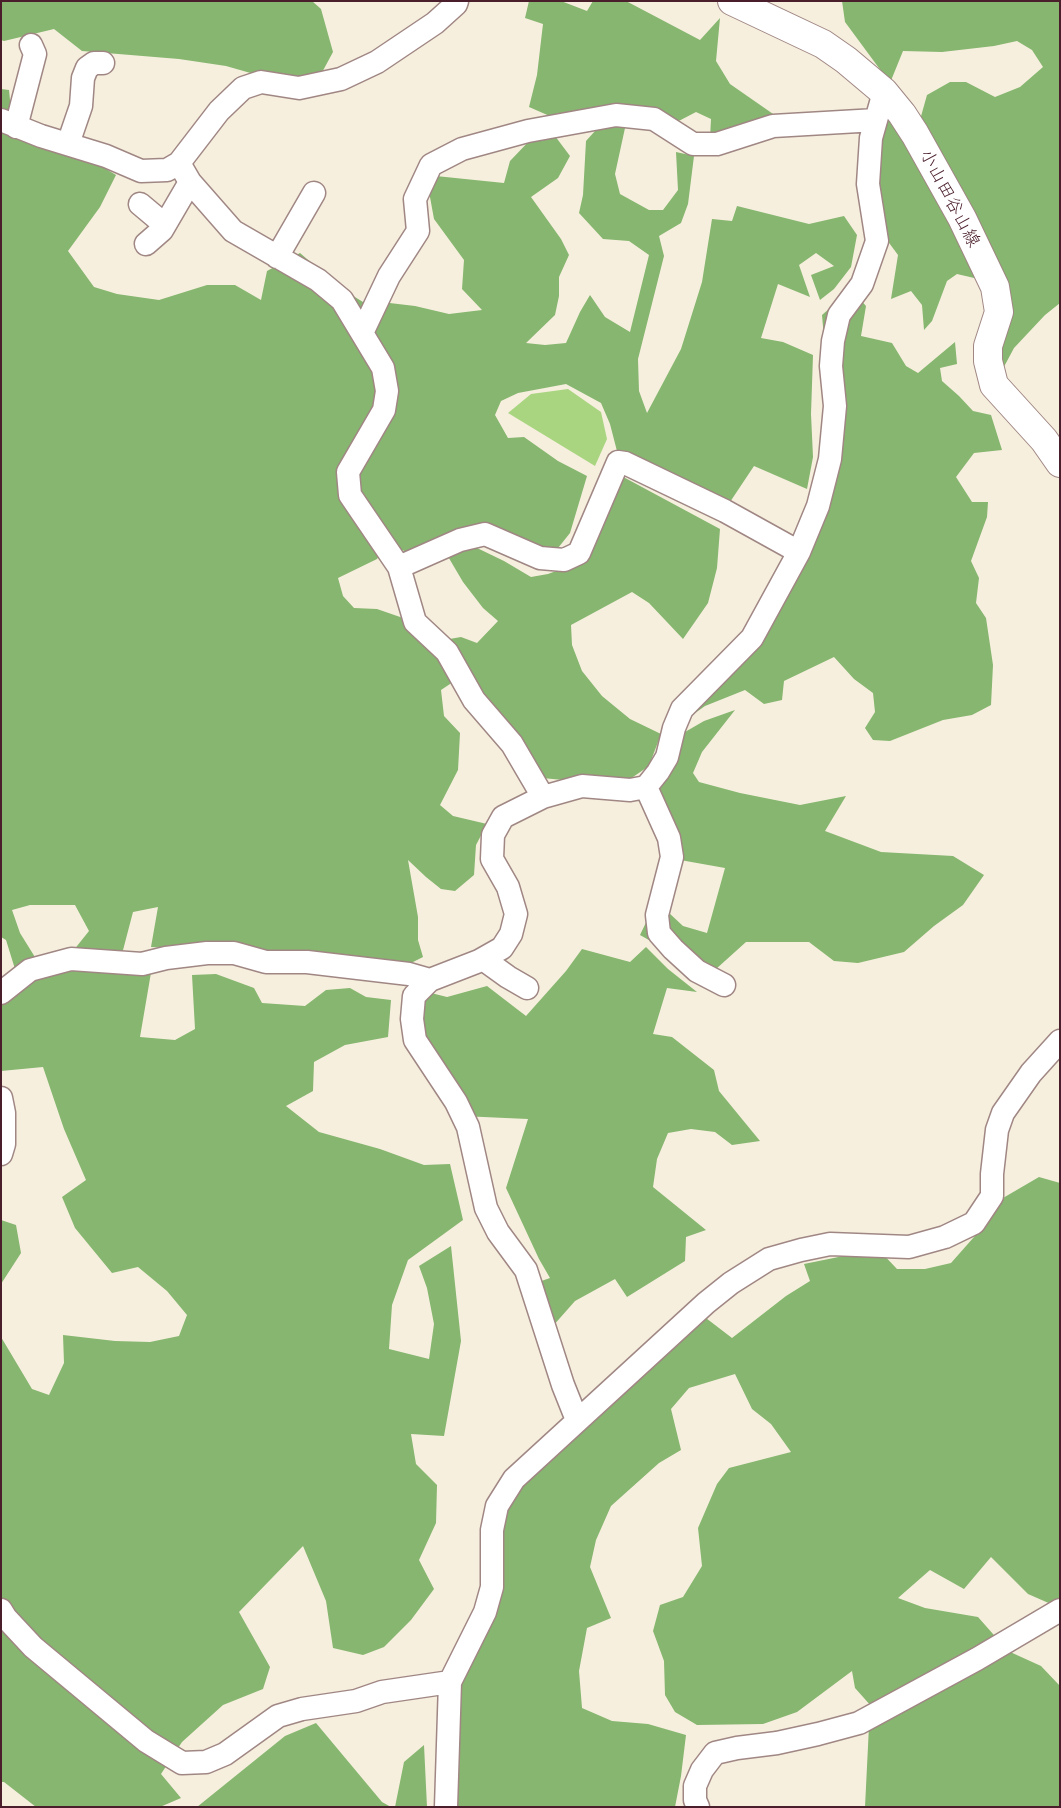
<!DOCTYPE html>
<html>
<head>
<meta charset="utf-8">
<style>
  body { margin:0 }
  #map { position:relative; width:1061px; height:1808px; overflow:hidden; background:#f6efde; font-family:Mali,sans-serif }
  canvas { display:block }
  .frame { position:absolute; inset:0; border:2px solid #4a1f2b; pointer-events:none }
</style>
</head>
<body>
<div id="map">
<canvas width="1061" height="1808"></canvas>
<div class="frame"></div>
</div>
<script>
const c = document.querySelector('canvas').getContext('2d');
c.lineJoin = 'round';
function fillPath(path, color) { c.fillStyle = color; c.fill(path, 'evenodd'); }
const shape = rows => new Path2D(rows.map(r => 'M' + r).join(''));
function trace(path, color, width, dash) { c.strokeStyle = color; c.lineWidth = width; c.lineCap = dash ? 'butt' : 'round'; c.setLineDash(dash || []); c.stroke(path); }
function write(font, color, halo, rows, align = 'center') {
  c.font = font + ' Mali,"Klee One",sans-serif'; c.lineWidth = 4.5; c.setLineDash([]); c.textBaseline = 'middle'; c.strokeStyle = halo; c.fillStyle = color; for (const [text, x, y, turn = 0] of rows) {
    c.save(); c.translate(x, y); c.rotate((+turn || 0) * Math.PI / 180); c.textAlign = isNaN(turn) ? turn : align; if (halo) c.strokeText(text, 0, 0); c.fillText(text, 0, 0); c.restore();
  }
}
const green = shape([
  [568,389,601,412,607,439,595,466,508,413,531,394]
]);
const forest = shape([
  [1,1,312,1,321,9,333,52,319,78,261,76,226,66,179,59,82,51,54,29,4,41,1,40],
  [529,1,561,1,587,11,593,1,626,1,700,40,720,18,716,61,730,84,776,116,710,138,711,119,696,112,673,124,552,117,529,107,537,75,543,24,525,18],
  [842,1,1060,1,1060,303,1045,315,1014,348,999,376,1000,284,957,274,947,281,932,321,924,330,922,305,911,291,891,299,898,255,884,236,865,221,860,209,862,167,873,105,918,127,927,95,950,82,966,82,995,97,1020,87,1043,67,1032,50,1017,41,994,46,942,52,903,51,890,83,845,22],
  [1,89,9,90,12,120,1,117],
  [605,120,625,128,615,174,620,194,649,210,663,210,678,190,676,152,694,156,688,204,681,223,659,236,664,256,638,359,639,391,647,413,681,349,702,282,712,219,732,221,737,206,809,224,844,216,857,235,851,267,834,289,820,300,811,275,834,266,816,253,799,265,810,297,778,284,761,338,783,342,813,355,811,414,813,457,807,489,754,466,726,508,618,455,610,424,601,403,566,384,518,393,501,401,495,415,508,438,524,437,558,461,587,476,570,533,554,553,484,535,407,552,387,544,377,559,338,578,343,596,354,608,377,609,403,618,427,643,461,637,477,643,498,621,483,608,463,582,443,548,475,547,504,561,531,577,548,574,583,561,614,472,720,529,717,568,708,603,683,639,649,603,632,592,571,625,572,645,582,671,602,696,630,719,661,734,649,766,630,779,585,782,542,778,453,682,441,690,444,716,460,733,458,770,440,805,453,816,487,824,476,845,474,875,455,891,441,889,426,877,408,860,418,917,418,940,423,957,389,974,188,949,151,947,158,907,133,912,122,954,69,956,89,931,75,905,30,905,12,910,20,933,38,962,15,969,6,940,1,937,1,131,86,157,116,175,100,207,68,251,94,287,117,294,159,300,207,285,235,285,261,300,267,271,300,253,342,289,371,307,381,302,415,306,449,314,482,310,462,289,464,260,434,219,426,175,504,183,510,161,533,137,552,132,570,156,558,178,531,197,561,239,569,255,559,277,559,296,555,315,526,343,545,345,566,343,580,312,590,295,605,317,630,332,649,255,629,241,603,239,579,213,583,195,586,141],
  [848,286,866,306,861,336,892,343,906,366,918,373,955,342,957,364,940,368,942,381,959,396,973,411,991,415,1002,450,974,453,956,477,972,502,988,502,987,517,971,561,979,578,976,603,986,618,993,665,991,705,972,715,943,720,890,741,873,740,865,728,875,712,873,693,854,679,834,657,784,681,782,700,764,704,745,690,705,706,688,718,754,644,826,502,825,349,822,315,837,302],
  [735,710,702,752,693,773,699,782,740,793,800,805,846,796,825,831,881,852,953,856,984,875,963,905,934,926,904,952,858,963,834,961,809,942,746,942,716,969,656,944,640,935,652,910,668,912,683,926,707,933,725,868,669,858,655,789,668,774,685,732,704,721],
  [646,947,668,969,697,992,667,988,653,1034,672,1037,714,1070,719,1091,760,1141,732,1145,715,1132,691,1129,668,1133,657,1159,653,1187,706,1230,686,1237,685,1261,627,1297,615,1279,575,1301,545,1335,527,1286,550,1278,539,1259,506,1188,528,1119,461,1116,409,1036,423,991,447,997,487,986,526,1016,566,971,582,949,630,962],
  [153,961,140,1037,175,1040,195,1029,192,975,216,974,254,988,262,1003,305,1006,326,990,350,988,366,997,391,1000,388,1037,345,1045,314,1062,313,1091,286,1106,319,1132,380,1149,424,1165,450,1164,463,1220,408,1260,392,1305,389,1349,429,1359,434,1324,427,1288,419,1266,451,1246,461,1341,444,1436,411,1434,416,1464,437,1485,436,1523,419,1560,434,1589,411,1620,384,1647,363,1655,333,1648,326,1601,303,1546,239,1612,270,1667,263,1689,223,1705,182,1742,161,1774,181,1798,160,1807,36,1807,4,1782,1,1782,1,1337,32,1389,49,1395,64,1363,63,1335,115,1341,150,1342,179,1336,187,1315,167,1291,138,1267,112,1273,75,1228,62,1197,86,1180,64,1129,43,1067,1,1071,1,993,46,972],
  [1039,1177,1060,1183,1060,1608,1028,1594,991,1557,964,1589,930,1570,898,1598,925,1608,978,1617,1008,1651,1041,1666,1060,1686,1060,1807,865,1807,869,1726,880,1716,855,1688,852,1671,797,1712,763,1724,697,1725,675,1712,665,1695,664,1661,653,1631,660,1605,683,1597,702,1566,698,1528,717,1484,729,1468,791,1452,771,1424,752,1409,735,1374,689,1388,671,1409,681,1450,659,1463,611,1506,596,1540,590,1567,611,1618,587,1628,579,1671,582,1708,612,1721,648,1724,686,1735,681,1776,675,1807,454,1807,459,1653,495,1548,502,1500,702,1315,732,1338,786,1296,810,1281,804,1264,878,1249,897,1269,925,1269,951,1263,974,1237,1003,1198],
  [1,1220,16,1225,21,1253,1,1284],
  [316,1723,382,1802,391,1807,197,1807,285,1736],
  [424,1745,427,1807,395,1807,404,1762]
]);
const minor = shape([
  [1,120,41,136,106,156,141,171,167,170,179,163,219,111,243,88,261,82,299,88,341,79,377,62,435,23,456,4,457,1],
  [16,127,35,54,31,45],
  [68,144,81,106,83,78,87,68,94,63,103,63],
  [179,163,190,182,233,231,318,280,342,300,383,368,387,391,384,410,348,472,350,495,399,567,415,622,447,652,474,700,512,744,543,797],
  [140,204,165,225],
  [146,244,162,230,190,182],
  [277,257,314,193],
  [362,333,389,276,418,231,415,199,431,165,462,149,528,131,616,115,654,119,693,144,717,144,773,126,876,120],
  [399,567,460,540,485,534,540,558,564,560,579,553,618,462,625,463,725,511,799,552],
  [646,787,669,838,672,857,657,915,659,933,673,949,697,971,724,985],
  [483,959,508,977,527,988],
  [1,993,30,970,71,959,142,964,166,958,207,953,234,953,266,962,307,962,409,974,430,980],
  [1,1098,4,1113,4,1144,1,1154],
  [577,1420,563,1385,526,1270,498,1232,486,1208,468,1127,456,1102,415,1040,412,1019,414,996,430,980,479,961,502,948,511,934,516,914,508,887,492,859,493,835,503,817,543,797,582,786,630,790,646,787,658,772,667,757,674,728,682,709,752,638,799,552,818,506,830,459,835,406,831,366,833,341,839,315,862,284,877,241,868,184,871,138,884,92],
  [1,1610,6,1618,33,1647,146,1741,182,1763,206,1762,225,1754,278,1716,302,1709,356,1701,382,1692,450,1682],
  [446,1807,450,1682,485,1612,492,1587,492,1530,497,1506,514,1479,706,1303,731,1283,769,1259,801,1250,830,1244,909,1247,945,1237,974,1223,992,1196,992,1174,997,1130,1003,1113,1031,1073,1060,1041],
  [698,1807,695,1800,695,1786,702,1770,715,1753,737,1748,777,1743,818,1734,859,1723,977,1659,1060,1610]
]);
const major = shape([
  [732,1,823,44,846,60,884,92,902,114,915,134,962,218,995,287,999,312,988,346,988,361,994,385,1044,440,1060,463]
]);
const streetNames = [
  ["小山田谷山線",950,198,62]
];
fillPath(green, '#a9d581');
fillPath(forest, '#86b66f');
trace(minor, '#a08784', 25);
trace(major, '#a08784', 30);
trace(minor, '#fff', 22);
trace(major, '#fff', 28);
write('18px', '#4a1f2b', '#fff', streetNames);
</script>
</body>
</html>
